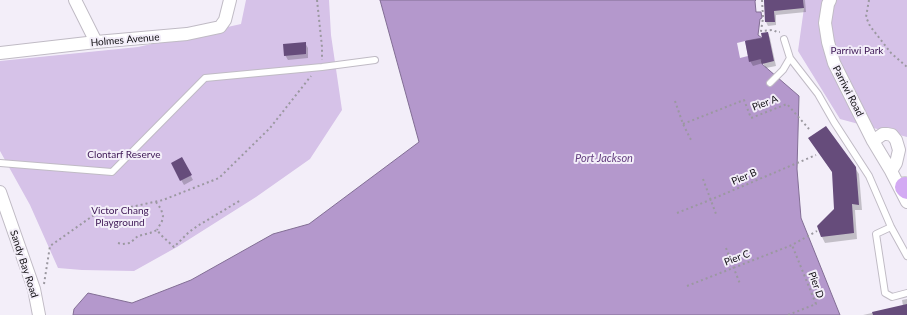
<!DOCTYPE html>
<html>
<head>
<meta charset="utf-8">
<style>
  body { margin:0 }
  canvas { display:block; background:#f3eef9 }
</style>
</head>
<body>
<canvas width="907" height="315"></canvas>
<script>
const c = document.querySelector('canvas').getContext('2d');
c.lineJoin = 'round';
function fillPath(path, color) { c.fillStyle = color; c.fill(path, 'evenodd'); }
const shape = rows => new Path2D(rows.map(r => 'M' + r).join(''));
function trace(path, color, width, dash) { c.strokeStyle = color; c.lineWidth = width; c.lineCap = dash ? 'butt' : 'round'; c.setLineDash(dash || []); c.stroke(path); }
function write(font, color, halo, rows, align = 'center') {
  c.font = font + ' Lato,sans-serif'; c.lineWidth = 4; c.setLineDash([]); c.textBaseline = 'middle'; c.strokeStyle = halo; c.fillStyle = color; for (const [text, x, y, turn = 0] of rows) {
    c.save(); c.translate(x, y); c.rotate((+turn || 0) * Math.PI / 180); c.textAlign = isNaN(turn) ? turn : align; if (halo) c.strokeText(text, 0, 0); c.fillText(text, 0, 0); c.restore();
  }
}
const green = shape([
  [246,0,329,0,331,35,342,110,310,159,256,197,177,247,134,271,82,270,58,268,30,205,0,151,0,61,138,47,241,24],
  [803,0,907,0,907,137,840,119,798,51,804,8]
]);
const water = shape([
  [380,0,756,0,755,1,756,12,761,12,762,18,760,19,758,35,762,38,746,41,761,59,762,64,799,96,797,169,801,218,840,315,73,315,74,309,88,293,132,303,191,280,273,234,309,224,419,142,380,0]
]);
const pier = shape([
  [745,41,748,56,740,58,737,43]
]);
const shadow = shape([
  [764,0,805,0,806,12,776,15,776,25,768,26,766,22],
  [768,33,770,38,776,66,766,68,763,63,753,66,750,61,763,38],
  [305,43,308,48,308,58,288,60,285,55],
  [813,144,855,168,859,174,862,210,855,210,857,239,825,243,822,237,835,209,833,173],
  [182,159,193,180,184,185,172,164],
  [907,299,907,315,863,315,903,306,902,300]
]);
const building = shape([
  [764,0,803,0,804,8,774,11,775,22,765,22],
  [768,32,774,61,762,64,761,59,749,62,745,41,762,38,761,33],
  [306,42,306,54,284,56,283,44],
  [826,126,856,167,859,205,852,204,854,233,821,237,817,226,834,209,832,172,808,138],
  [182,157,192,175,180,181,171,163],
  [907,304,907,315,873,315,872,312]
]);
const path = shape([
  [317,0,322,47,322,60],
  [762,0,763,18,761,31,773,30,777,32,780,32],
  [869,0,866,17,870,26,891,53,907,67],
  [675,101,683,124,692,142],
  [683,124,744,100,751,118,787,104,809,129],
  [703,179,716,214],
  [156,202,161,209,163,216,162,221,157,230],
  [677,213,710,200,816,155],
  [118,243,122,244,130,243,138,236,150,233,157,230,161,235,174,247,189,232,199,225,241,200],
  [726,248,740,284],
  [44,284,50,246,94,215,163,200,219,178,270,128,311,76],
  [687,286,792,245,817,231],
  [788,315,816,304,792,245]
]);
const service = shape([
  [784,39,790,58,818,94,834,122,869,176,891,227,907,256],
  [770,83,783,70,790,58],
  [0,163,112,172,205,78,322,67,375,60],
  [891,227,876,234,885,293,892,297,907,293]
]);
const minor = shape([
  [75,0,96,42],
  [830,0,828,4,825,23,828,42,834,63,873,141,891,171,907,202],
  [0,53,96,42,187,34,220,27,225,20,230,0],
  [873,141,883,134,887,134,892,135,896,140,899,150,896,163,891,171],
  [0,192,34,289,39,315]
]);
const trunk = shape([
  [905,187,907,189]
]);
const streetNames = [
  ["Holmes Avenue",125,40,-5],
  ["Parriwi Road",848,91,63],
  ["Pier A",765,103,-21],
  ["Pier B",744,177,-23],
  ["Pier C",737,258,-21],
  ["Sandy Bay Road",24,264,72],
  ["Pier D",816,285,70]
];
const parkNames = [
  ["Parriwi Park",857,51],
  ["Clontarf Reserve",124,155],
  ["Victor Chang",120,211],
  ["Playground",120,223]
];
const waterNames = [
  ["Port Jackson",604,158]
];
fillPath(green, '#d6c2e8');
fillPath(water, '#b498cc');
trace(water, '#826e94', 1);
fillPath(pier, '#f3eef9');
fillPath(shadow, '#0003');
fillPath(building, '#664c7b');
trace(service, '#c0bbc5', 8);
trace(minor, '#c0bbc5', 14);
trace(trunk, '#cfcfcf', 22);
trace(path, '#9b98a0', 2, [2, 3]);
trace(service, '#fff', 6);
trace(minor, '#fff', 12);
trace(trunk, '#d3aaf3', 20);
write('10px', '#0f0d11', '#f3eef9', streetNames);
write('10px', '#3c1654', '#f3eef9', parkNames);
write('italic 11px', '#654081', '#f3eef9', waterNames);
</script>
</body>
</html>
